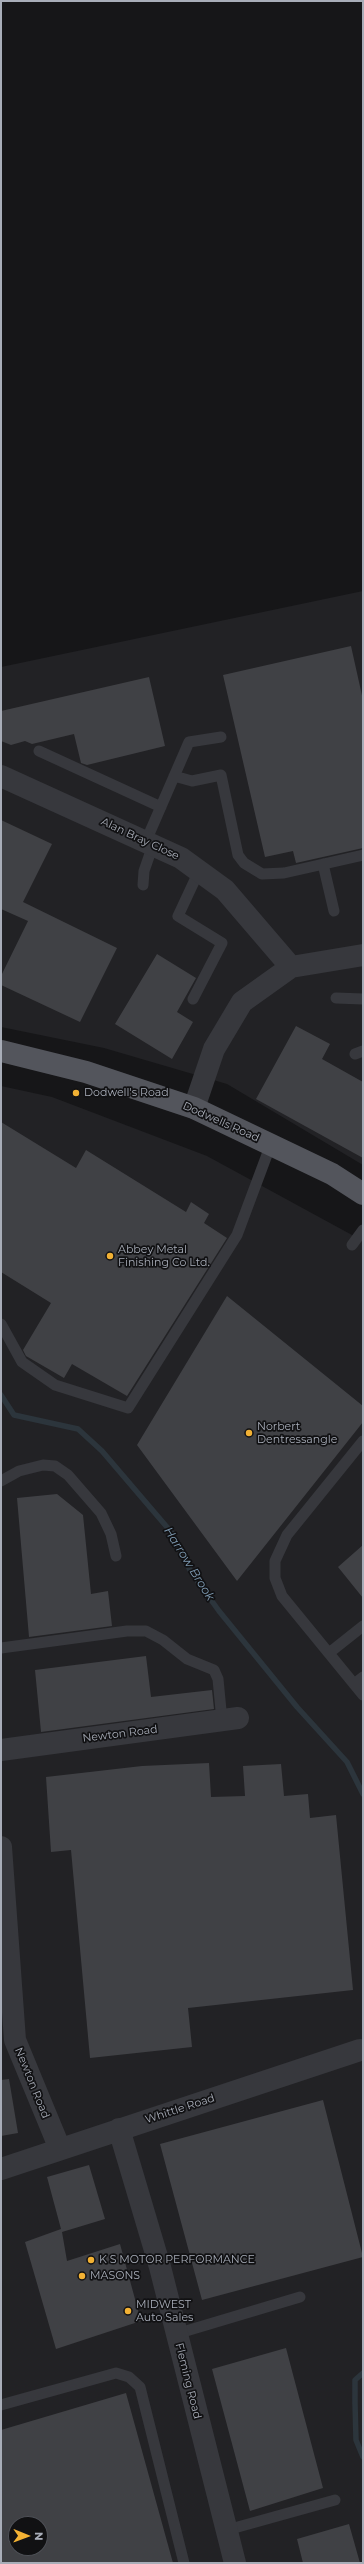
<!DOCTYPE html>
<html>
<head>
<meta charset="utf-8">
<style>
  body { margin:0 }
  #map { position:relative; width:364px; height:2564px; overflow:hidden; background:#161618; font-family:Montserrat,sans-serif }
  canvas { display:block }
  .frame { position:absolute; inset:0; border:2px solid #a8adb8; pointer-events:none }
  .north { position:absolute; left:8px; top:2516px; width:40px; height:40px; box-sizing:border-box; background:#111113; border:1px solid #4d4f55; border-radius:50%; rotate:91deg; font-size:11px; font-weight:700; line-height:16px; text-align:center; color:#a8adb8 }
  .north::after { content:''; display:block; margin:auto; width:14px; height:18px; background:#f2b134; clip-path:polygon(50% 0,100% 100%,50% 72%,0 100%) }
</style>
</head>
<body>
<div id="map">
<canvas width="364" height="2564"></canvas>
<div class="frame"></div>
<div class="north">N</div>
</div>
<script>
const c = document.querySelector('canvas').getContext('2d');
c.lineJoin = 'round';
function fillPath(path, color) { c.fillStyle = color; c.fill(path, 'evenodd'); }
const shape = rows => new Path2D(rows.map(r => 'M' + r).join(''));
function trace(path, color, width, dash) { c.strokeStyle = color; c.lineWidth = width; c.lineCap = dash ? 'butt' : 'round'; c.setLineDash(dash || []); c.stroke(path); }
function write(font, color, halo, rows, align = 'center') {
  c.font = font + ' Montserrat,sans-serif'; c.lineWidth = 3.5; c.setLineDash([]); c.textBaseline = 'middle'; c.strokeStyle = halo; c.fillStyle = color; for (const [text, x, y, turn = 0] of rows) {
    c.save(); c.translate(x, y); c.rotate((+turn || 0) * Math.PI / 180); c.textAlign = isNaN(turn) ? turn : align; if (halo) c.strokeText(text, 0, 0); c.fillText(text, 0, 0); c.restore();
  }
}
const built = shape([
  [363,591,363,1165,227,1084,104,1048,1,1027,1,667],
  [1,1086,52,1097,207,1156,363,1241,363,2563,1,2563],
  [16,2524,40,2524,40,2548,16,2548]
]);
const stream = shape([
  [1,1395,14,1415,78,1429,102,1451,172,1533,191,1572,219,1611,297,1707,347,1762,363,1794],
  [363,2373,355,2380,355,2403,356,2440,363,2457]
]);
const building = shape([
  [351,646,363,700,363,848,296,863,293,851,265,857,223,675],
  [149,677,165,746,87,765,81,763,74,734,32,744,25,741,11,745,1,741,1,711],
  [1,820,52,844,23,902,117,948,80,1022,1,985,1,976,28,921,1,909],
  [157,954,196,978,177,1012,193,1022,172,1059,115,1024],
  [296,1026,330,1044,322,1059,363,1082,363,1158,256,1099],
  [1,1122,76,1168,86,1150,186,1212,191,1202,209,1214,204,1223,227,1238,127,1396,72,1364,64,1378,26,1356,23,1350,51,1303,1,1272],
  [227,1296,363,1406,363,1422,237,1581,137,1445],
  [57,1494,83,1515,91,1594,108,1591,112,1626,29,1637,17,1498],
  [363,1545,363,1598,338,1567],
  [146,1656,151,1697,212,1690,214,1709,41,1732,35,1670],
  [209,1763,211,1797,245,1796,243,1766,281,1764,284,1796,308,1794,310,1818,336,1815,353,1990,188,2008,192,2047,90,2058,71,1850,51,1852,46,1777,142,1766],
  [9,2079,18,2133,1,2136,1,2080],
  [323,2100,363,2257,202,2300,160,2144],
  [89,2165,105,2219,62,2232,67,2261,120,2244,141,2321,56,2349,25,2242,61,2229,47,2177],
  [286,2348,323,2488,250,2511,212,2369],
  [126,2393,173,2563,1,2563,1,2430],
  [16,2524,40,2524,40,2548,16,2548],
  [349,2524,360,2563,303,2563,297,2539]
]);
const lane = shape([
  [39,751,161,807],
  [174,776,192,781,221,775,238,855,244,863,262,874,284,873,363,855],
  [146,841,189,742,221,737],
  [323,864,334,911],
  [143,885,144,871,153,845],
  [336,998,363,999],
  [193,999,222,943,178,916,199,871],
  [355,1054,363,1051],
  [352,1245,363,1230],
  [1,1324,22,1362,55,1385,128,1408,237,1235,271,1144],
  [363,1441,287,1535,275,1561,275,1578,282,1596,363,1695],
  [1,1481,19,1471,43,1465,55,1466,68,1475,101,1513,111,1534,116,1556],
  [1,1648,127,1631,146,1631,163,1640,187,1659,214,1670,218,1679,222,1721],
  [329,1653,363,1626],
  [354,1684,363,1677],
  [176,2334,300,2297],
  [1,2405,116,2373,129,2377,140,2387,184,2563],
  [227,2530,335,2500]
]);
const street = shape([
  [1,776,181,858,225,890,291,967],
  [194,1108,214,1049,242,1002,291,967,363,955],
  [1,1750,238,1718],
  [1,1847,15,2040,60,2149],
  [119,2129,160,2267,235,2563],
  [1,2169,360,2050]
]);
const primary = shape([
  [1,1051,86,1072,194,1108,332,1174,363,1194]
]);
const markers = [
  [76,1093,4,"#f2b134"],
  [110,1256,4,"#f2b134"],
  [249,1433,4,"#f2b134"],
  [91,2260,4,"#f2b134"],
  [82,2276,4,"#f2b134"],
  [128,2311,4,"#f2b134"]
];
const streetNames = [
  ["Alan Bray Close",140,839,25],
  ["Dodwells Road",221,1122,24],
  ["Newton Road",120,1734,-7],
  ["Newton Road",32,2083,68],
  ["Whittle Road",180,2109,-18],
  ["Fleming Road",188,2381,76]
];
const poiNames = [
  ["Dodwell's Road",84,1093],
  ["Abbey Metal",118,1250],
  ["Finishing Co Ltd.",118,1263],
  ["Norbert",257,1427],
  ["Dentressangle",257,1440],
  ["K S MOTOR PERFORMANCE",99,2260],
  ["MASONS",90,2276],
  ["MIDWEST",136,2305],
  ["Auto Sales",136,2318]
];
const waterNames = [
  ["Harrow Brook",189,1564,58]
];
fillPath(built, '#222225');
trace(stream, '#2c353c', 5.5);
fillPath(building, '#404145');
trace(lane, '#37383d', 11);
trace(street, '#37383d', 22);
trace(primary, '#53555c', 22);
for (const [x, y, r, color] of markers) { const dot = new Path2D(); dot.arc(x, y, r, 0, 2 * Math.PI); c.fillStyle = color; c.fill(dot); trace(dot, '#111113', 1.5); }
write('11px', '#a8adb8', '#111113', streetNames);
write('11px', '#a8adb8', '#111113', poiNames, 'left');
write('italic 12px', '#7f9bb3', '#111113', waterNames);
</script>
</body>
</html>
